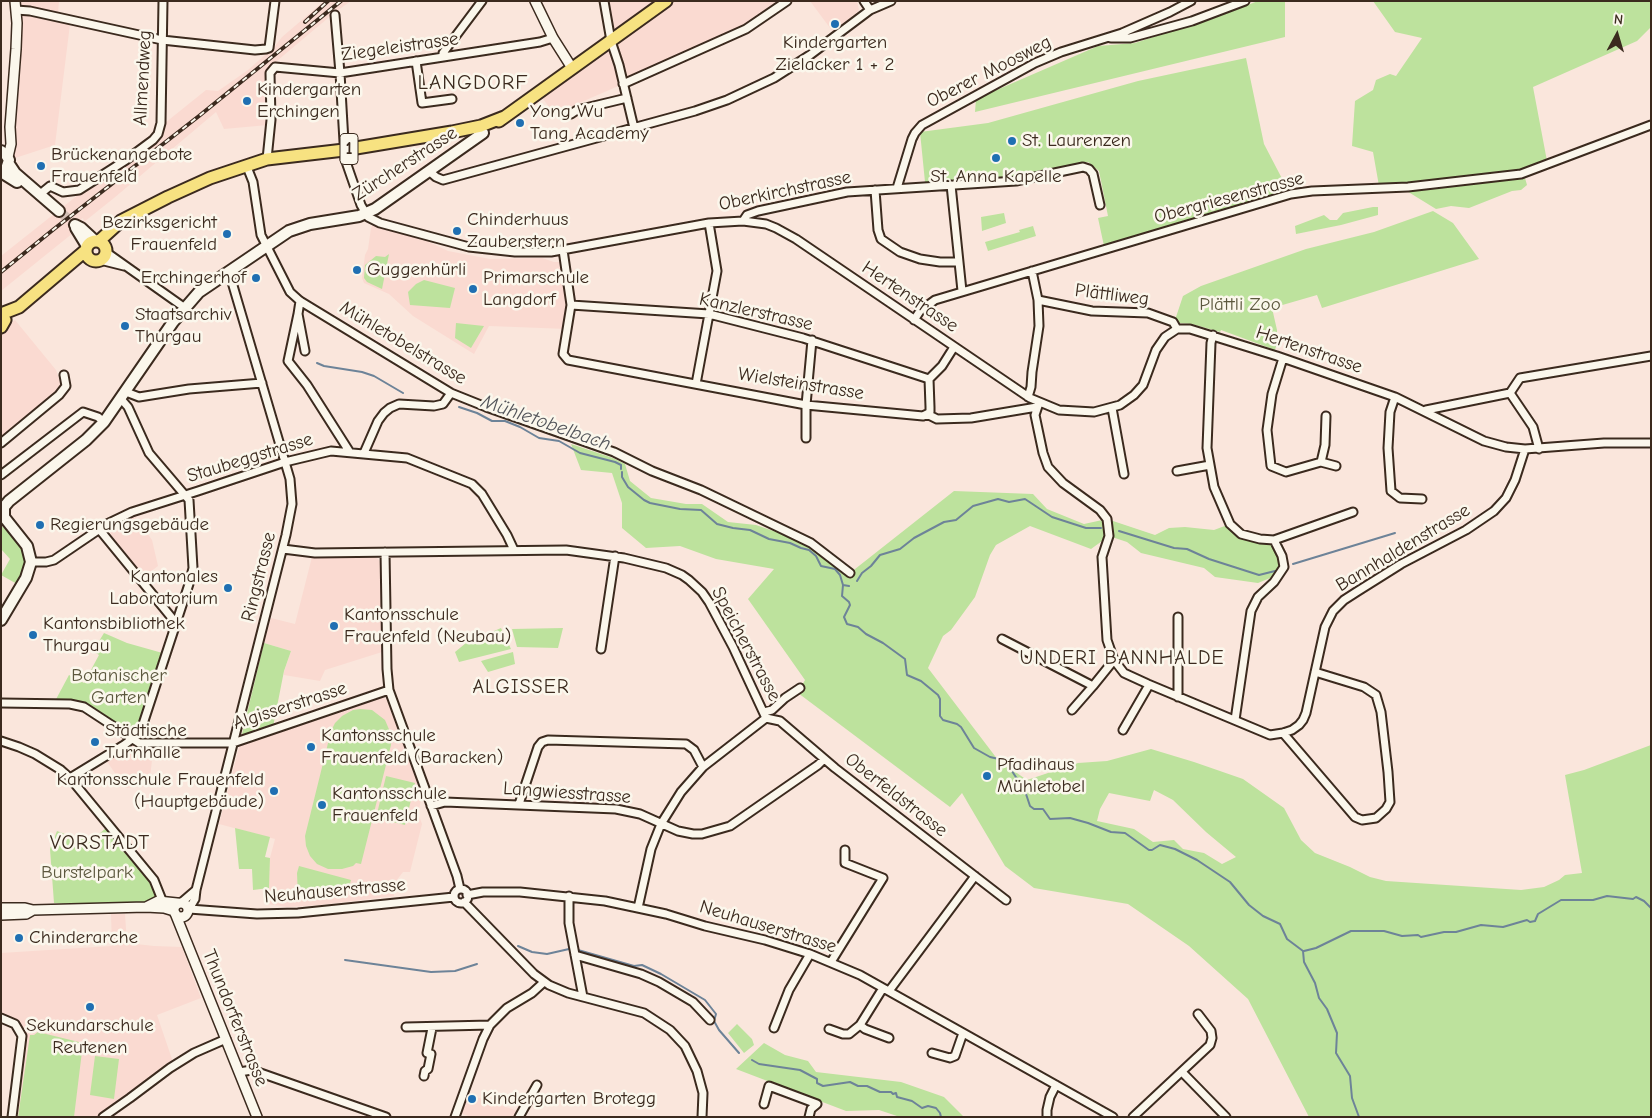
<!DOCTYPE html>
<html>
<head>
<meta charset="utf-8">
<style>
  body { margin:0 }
  #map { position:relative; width:1652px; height:1118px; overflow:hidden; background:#fae6dc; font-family:"Comic Neue",sans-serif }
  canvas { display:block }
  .frame { position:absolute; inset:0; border:2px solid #3b2a1e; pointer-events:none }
  .north { position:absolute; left:1592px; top:10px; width:50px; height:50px; -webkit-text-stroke:4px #fbf7ec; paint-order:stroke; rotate:6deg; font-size:14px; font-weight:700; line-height:20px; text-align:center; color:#3b2a1e }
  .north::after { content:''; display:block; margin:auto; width:18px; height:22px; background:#3b2a1e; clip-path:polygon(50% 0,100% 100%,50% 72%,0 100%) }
</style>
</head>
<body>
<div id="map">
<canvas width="1652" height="1118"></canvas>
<div class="frame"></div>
<div class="north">N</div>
</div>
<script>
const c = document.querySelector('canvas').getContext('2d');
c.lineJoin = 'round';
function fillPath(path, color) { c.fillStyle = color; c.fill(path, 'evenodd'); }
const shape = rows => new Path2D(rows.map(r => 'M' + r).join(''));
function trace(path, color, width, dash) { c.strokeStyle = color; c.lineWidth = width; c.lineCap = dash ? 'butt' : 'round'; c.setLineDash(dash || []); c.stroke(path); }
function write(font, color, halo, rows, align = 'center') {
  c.font = font + ' "Comic Neue",sans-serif'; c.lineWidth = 5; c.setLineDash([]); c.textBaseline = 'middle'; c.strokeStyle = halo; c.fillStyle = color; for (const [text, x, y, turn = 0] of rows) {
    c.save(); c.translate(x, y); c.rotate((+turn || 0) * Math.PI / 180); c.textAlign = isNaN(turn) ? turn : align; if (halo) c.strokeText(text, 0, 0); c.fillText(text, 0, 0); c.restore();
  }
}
const built = shape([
  [15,1,59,1,58,13,71,16,55,145,9,160],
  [324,1,351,1,334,13,265,71,268,125,224,129,216,112,114,198,84,222,83,218,69,229,73,233,1,291,1,256,78,195,114,173,163,136,165,123,206,90,218,91,248,70,275,46,282,37],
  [604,1,666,1,611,41],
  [675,1,784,1,746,28,623,84,554,114,541,96],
  [810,1,857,1,859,10,855,15,833,32],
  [373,225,424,238,427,241,448,251,490,259,542,258,554,262,560,262,571,305,567,329,489,326,474,354,413,316,389,294,364,283,362,278,365,255,368,249,371,228],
  [15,320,56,370,62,388,1,440,1,331],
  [132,512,152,540,158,566,141,579,99,529],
  [373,556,378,559,381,563,382,652,325,670,320,681,284,675,284,672,291,651,264,643,271,618,295,624,312,557],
  [382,697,387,700,422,796,418,813,422,824,410,872,403,872,393,885,394,896,320,905,287,907,268,904,270,858,275,839,219,824,240,744],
  [132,739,154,743,149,786,125,788,104,757],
  [111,914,125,914,127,943,154,946,182,947,201,998,157,1015,174,1065,103,1117,12,1117,19,1029,1,1018,1,953,112,946],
  [464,1093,521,1112,519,1117,471,1117,457,1112]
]);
const green = shape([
  [1258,1,1285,1,1285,37,975,112,976,99,1098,46,1135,43,1232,11],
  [1373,1,1651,1,1651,27,1637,41,1533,87,1547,161,1525,178,1527,185,1521,190,1512,191,1469,208,1451,206,1436,209,1397,185,1379,186,1373,152,1352,146,1355,101,1373,90,1376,80,1390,74,1396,76,1422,38,1395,32],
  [1246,58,1264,144,1289,192,1104,246,1098,218,1108,216,1099,171,1088,162,1006,178,925,182,920,132,988,123,1138,81],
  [1373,207,1378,207,1378,215,1341,225,1296,234,1295,226,1324,215,1330,220,1337,220,1343,213],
  [1433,211,1453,223,1479,259,1322,308,1317,295,1272,308,1277,330,1277,343,1275,350,1221,330,1220,332,1192,324,1178,323,1175,320,1183,296,1201,286,1306,249,1374,232],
  [1004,213,1006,223,982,231,981,217],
  [1033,226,1036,236,988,251,985,242,1020,232,1019,230],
  [389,254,382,289,367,282,364,278,365,265,376,256,385,257],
  [424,280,455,288,450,308,410,305,408,292,416,284],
  [456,323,484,326,471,348,455,338],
  [571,444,613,458,625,464,630,481,651,498,686,504,702,504,728,522,756,525,791,537,815,549,850,573,954,491,1033,494,1047,509,1084,524,1107,519,1155,535,1169,528,1185,527,1214,530,1230,524,1241,534,1274,540,1284,567,1270,578,1258,583,1215,577,1204,568,1141,553,1127,542,1109,536,1091,549,1030,526,996,545,990,555,975,597,951,630,943,636,928,668,998,760,1027,780,1078,763,1107,761,1151,749,1194,762,1243,779,1284,808,1301,840,1315,853,1350,867,1370,877,1386,881,1521,890,1544,887,1559,880,1565,875,1582,873,1565,775,1584,770,1651,745,1651,1117,1309,1117,1248,999,1189,946,1128,904,1034,888,1005,866,962,793,950,807,798,693,805,680,748,599,774,569,716,559,680,546,646,548,622,528,622,503,612,473,581,470],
  [1154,790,1173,800,1206,832,1236,857,1222,864,1204,853,1183,849,1174,840,1153,842,1134,829,1097,821,1100,809,1109,793,1150,801],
  [1,525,22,547,26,558,24,572,17,584,1,575,10,559,1,549],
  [501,628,511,649,459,662,455,652,466,643],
  [563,628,558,648,517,647,512,629],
  [104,633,127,643,166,654,143,724,132,739,93,712,54,703,69,675,84,683,99,655,93,651],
  [264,643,291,651,284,671,273,727,244,735,242,734],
  [513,652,515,664,488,672,481,661],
  [360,709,372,710,385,720,391,734,391,745,361,864,356,863,353,866,342,869,328,869,317,864,310,856,306,846,305,836,331,731,335,723,342,716,353,710],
  [386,776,415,783,405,825,376,818],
  [106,828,149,882,154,891,155,896,152,901,136,904,86,906,54,903,50,849,57,831,73,837,92,840],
  [235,828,270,837,265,857,270,858,269,888,253,890,252,869,239,869],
  [299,866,351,880,347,895,298,898,297,873],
  [737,1024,752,1039,754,1045,744,1053,728,1033],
  [38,1032,83,1043,74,1117,18,1117,30,1035,34,1035],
  [764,1043,785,1055,808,1061,816,1072,901,1082,944,1097,964,1117,900,1117,879,1110,846,1111,736,1069],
  [95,1056,119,1059,114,1099,90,1095]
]);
const stream = shape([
  [317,363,324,366,362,372,374,376,403,393],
  [459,407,477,413,492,421,505,421,520,427,539,438,559,441,580,453,615,462,621,465,621,469],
  [622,472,622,477,628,487,644,500,650,503,680,509,701,510,717,524,733,528,750,530,769,539,790,543,801,548,809,550,816,556,821,566,835,569,840,575,843,585],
  [1119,531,1174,548,1187,549,1209,559,1259,575,1275,571],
  [1293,564,1395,533],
  [857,581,862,573,871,566,880,555,900,549,914,538,944,522,956,520,973,506,998,499,1009,502,1025,499,1052,517,1086,528,1101,528],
  [843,585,842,596,849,602,850,605,844,617,847,624,858,627,866,634,883,643,905,659,907,675,921,681,938,695,940,699,940,716,943,720,957,724,961,727,974,748,990,757,1003,760,1008,765,1025,791,1030,806,1034,809,1043,809,1050,819,1070,818,1088,823,1111,832,1125,833,1149,850,1152,850,1160,845,1175,849,1197,860,1230,882,1249,905,1263,916,1280,924,1287,939,1303,951,1304,962,1315,983,1319,998,1327,1009,1337,1033,1336,1053,1350,1076,1352,1098,1359,1117],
  [843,585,849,586],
  [518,946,532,952,547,954,569,949],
  [578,950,634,966,642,965,661,974,705,1000,716,1014,714,1021,719,1030,739,1053],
  [1304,951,1316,948,1351,931,1384,931,1402,936,1418,935,1421,937,1444,932,1456,932,1481,925,1503,927,1527,920,1530,922,1535,921,1538,914,1561,900,1593,900,1607,896,1633,899,1636,897,1644,901,1651,908],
  [345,960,431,972,455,971,477,964],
  [752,1060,759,1064,800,1070,817,1079,817,1083,823,1086,850,1082,858,1086,867,1086,880,1092,891,1092,893,1094,896,1093,897,1097,912,1101,922,1108,928,1106,936,1108,940,1113,941,1117]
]);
const secondaryTunnel = shape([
  [59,211,75,225]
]);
const minor = shape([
  [604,1,611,41,619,65,634,128],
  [864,1,870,10],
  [16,10,30,11,162,40,255,50,266,49,269,48,275,1],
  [335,15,340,73,345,159,361,205,368,217,380,223,469,247,515,252,551,252,709,223,743,221,766,224,776,228,796,239,1030,398,1059,410,1094,412,1120,405,1134,395,1143,385,1156,350,1165,337,1177,329,1190,329,1277,356,1395,397,1484,441,1506,447,1525,449,1604,443,1651,443],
  [1111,38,1130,38,1192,21,1245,1],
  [443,57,443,53,482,1],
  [416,61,422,103,452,99],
  [623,84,746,29,787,1],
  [571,114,577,110,627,98],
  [267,159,271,120,270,73,275,67,340,73,540,42,553,38],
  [247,167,253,182,261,235,290,292,300,301,451,393,486,407,614,452,652,471,701,490,811,543,850,573],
  [429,171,436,177,443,180,695,111,727,100,774,78,810,55,870,10,891,1],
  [951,185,962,291],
  [897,188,912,139,915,133,922,125,1035,63,1061,52,1122,33,1170,12,1191,1],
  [875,190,878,230,881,239,900,252,920,259,940,262,958,262],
  [39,195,50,186,63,192,79,190,126,160,153,140,158,134,161,123,163,1],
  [743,221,747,215,758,211,847,192,1016,181,1083,167,1089,169,1093,174,1100,205],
  [563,250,571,305,563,354,568,360,806,405,923,416,927,414,937,419,971,418,1037,407],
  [106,252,185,308],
  [100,260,124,266],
  [229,272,290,479,292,504,286,535,196,890,195,899,189,909,257,914,298,913,454,897],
  [1038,300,1092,311,1148,313,1173,322,1177,329],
  [300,301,298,314,305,351],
  [571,305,709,314,803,338,929,379],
  [298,314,288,361,307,385,349,451],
  [914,320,920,311,935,300,1291,194,1312,191,1408,187,1521,174,1651,125],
  [1213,335,1211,343,1207,448,1214,487,1230,524,1241,534,1260,539,1274,540,1353,512],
  [1283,358,1272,394,1267,430,1271,466,1286,472,1321,462,1325,445,1326,416],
  [929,379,942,366,954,347],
  [696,384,717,271,709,223],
  [126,392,139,397,189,389,262,383],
  [1510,393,1533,427,1539,449],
  [1028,397,1031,387,1032,372,1039,326,1038,300,1032,271],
  [1395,397,1390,412,1388,448,1391,491,1400,498,1422,499],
  [1039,403,1035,415,1043,453,1048,467,1063,483,1100,510,1107,519,1109,536,1102,557,1107,640,1114,660,1124,673,1148,684,1270,735,1283,733,1292,730,1299,725,1303,720,1306,713,1325,627,1333,611,1344,600,1358,591,1401,564,1466,530,1494,511,1506,498,1515,480,1525,449],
  [1112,408,1124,474],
  [1426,410,1510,393,1520,378,1651,356],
  [927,414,930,412,930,407,929,379],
  [806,438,806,405,812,340],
  [1,443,59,395,66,386,64,375],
  [364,453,378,421,384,413,390,408,399,404,434,406,443,404,451,393],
  [1321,462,1336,466],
  [1177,471,1210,465],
  [1,475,83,412,98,417,104,422],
  [99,529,176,623],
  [283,549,315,553,566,550,624,558,666,568,682,575,689,580,702,592,709,602,733,647,766,718],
  [385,552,387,669,389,690,457,876,460,889],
  [31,562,46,562,54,560,107,524,132,512,198,491,285,462,331,451,407,458,472,484,482,494,507,535,514,550],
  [1002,639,1093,686,1114,660],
  [601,649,615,556],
  [1178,697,1178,617],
  [1,703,70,704,84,707,139,743,233,743,389,690],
  [1072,710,1093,686],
  [764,712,772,710,785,698,800,688],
  [766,718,780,721,835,768,1006,900],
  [1235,720,1251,611,1258,597,1274,582,1284,567,1282,556,1274,540],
  [1123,730,1149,685],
  [1283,733,1355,817,1362,820,1376,818,1386,809,1390,802,1388,772,1381,712,1376,695,1364,687,1315,672],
  [1,741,19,747,35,754,61,770,70,778,154,880,162,900],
  [70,778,124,745,132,739,143,724,189,584,193,568,189,500,149,453,128,407,121,399],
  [519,804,538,747,542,742,548,740,686,744,694,750,703,767],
  [431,806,445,802,616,809,640,814,678,831,693,834,702,834,730,826,818,765,824,759],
  '454 896a7 7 0 1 1 14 0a7 7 0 1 1-14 0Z',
  [467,895,483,892,520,892,605,901,666,914,705,926,765,940,810,954,860,975,1113,1117],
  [569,896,569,923,583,997],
  [182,902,196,890],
  [464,902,534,974,549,985,568,993,644,1013,670,1030,685,1046,697,1071,703,1093,702,1117],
  [638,908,651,849,661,824,681,792,703,767,766,718],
  [575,955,641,974,659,982,693,1002,710,1020],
  [831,962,883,878,845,863,845,850],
  [883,988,860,1025,865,1029,889,1038],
  [889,991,975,876],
  [1,1018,15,1024,22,1036,12,1117],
  [406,1027,490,1025],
  [774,1028,789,990,810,954],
  [829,1029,843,1034,849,1034,860,1025],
  [932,1053,950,1058,955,1056,963,1033],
  [239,1072,252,1070,386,1117],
  [1182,1072,1226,1117],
  [424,1076,425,1071,428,1069,431,1054,427,1053,432,1028],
  [764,1104,769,1086,817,1104,811,1109,809,1117],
  [103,1117,130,1098,170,1068,194,1053,226,1039],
  [455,1117,483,1039,490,1025,507,1008,532,993,544,982],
  [519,1117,537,1085],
  [1047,1117,1047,1110,1050,1097,1056,1085],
  [1133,1117,1210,1045,1212,1038,1211,1031,1198,1014]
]);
const tertiary = shape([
  [535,1,553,38,572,68],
  [8,157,11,144,10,127,16,49,17,23,15,1],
  '174 910a7 7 0 1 1 14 0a7 7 0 1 1-14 0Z',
  [146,907,158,901,177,903],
  [1,908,25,908,33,910,146,907,164,908,174,911],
  [175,913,257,1117],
  [1,915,26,914,33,910]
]);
const secondary = shape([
  [1,151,6,155,9,160,6,169],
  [9,164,15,173,59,211],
  [1,172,17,182],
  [75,225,81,228,95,241],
  [76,228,87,246],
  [1,620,26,578,31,562,27,546,4,517,4,507,9,501,86,440,104,422,173,322,199,292,289,231,310,224,359,216,375,209,483,133]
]);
const primary = shape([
  [499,121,666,1],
  '86 251a10 10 0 1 1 20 0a10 10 0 1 1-20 0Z',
  [99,241,121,221,168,197,210,178,267,159,344,150,452,132,481,126,504,117],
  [1,327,5,320,1,314,19,307,85,251]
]);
const rail = shape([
  [305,22,328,1],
  [1,272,54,229,199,116,341,1]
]);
const markers = [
  [835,24,5,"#1f6fb2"],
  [247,101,5,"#1f6fb2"],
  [520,123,5,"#1f6fb2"],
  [1012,141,5,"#1f6fb2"],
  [996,158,5,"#1f6fb2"],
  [41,166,5,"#1f6fb2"],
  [457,231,5,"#1f6fb2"],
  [227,234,5,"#1f6fb2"],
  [357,270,5,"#1f6fb2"],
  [256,278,5,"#1f6fb2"],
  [473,289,5,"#1f6fb2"],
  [125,326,5,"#1f6fb2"],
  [40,525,5,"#1f6fb2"],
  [228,588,5,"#1f6fb2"],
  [334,626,5,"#1f6fb2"],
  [33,635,5,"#1f6fb2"],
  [95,742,5,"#1f6fb2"],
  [311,747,5,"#1f6fb2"],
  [987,776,5,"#1f6fb2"],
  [274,791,5,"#1f6fb2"],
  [322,805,5,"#1f6fb2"],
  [19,938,5,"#1f6fb2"],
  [90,1007,5,"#1f6fb2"],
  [472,1099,5,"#1f6fb2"]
];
const shields = [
  [349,149,18]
];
const shieldNames = [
  ["1",349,149]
];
const poiNames = [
  ["Kindergarten",835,43,"center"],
  ["Zielacker 1 + 2",835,65,"center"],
  ["Kindergarten",257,90],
  ["Erchingen",257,112],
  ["Yong Wu",530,112],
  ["Tang Academy",530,134],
  ["St. Laurenzen",1022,141],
  ["Brückenangebote",51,155],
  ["Frauenfeld",51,177],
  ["St. Anna Kapelle",996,177,"center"],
  ["Chinderhuus",467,220],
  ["Zauberstern",467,242],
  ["Bezirksgericht",217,223,"right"],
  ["Frauenfeld",217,245,"right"],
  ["Guggenhürli",367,270],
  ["Erchingerhof",246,278,"right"],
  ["Primarschule",483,278],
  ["Langdorf",483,300],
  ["Staatsarchiv",135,315],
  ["Thurgau",135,337],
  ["Regierungsgebäude",50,525],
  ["Kantonales",218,577,"right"],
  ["Laboratorium",218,599,"right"],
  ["Kantonsschule",344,615],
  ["Frauenfeld (Neubau)",344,637],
  ["Kantonsbibliothek",43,624],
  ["Thurgau",43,646],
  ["Städtische",105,731],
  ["Turnhalle",105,753],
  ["Kantonsschule",321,736],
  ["Frauenfeld (Baracken)",321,758],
  ["Pfadihaus",997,765],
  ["Mühletobel",997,787],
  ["Kantonsschule Frauenfeld",264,780,"right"],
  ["(Hauptgebäude)",264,802,"right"],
  ["Kantonsschule",332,794],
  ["Frauenfeld",332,816],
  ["Chinderarche",29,938],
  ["Sekundarschule",90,1026,"center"],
  ["Reutenen",90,1048,"center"],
  ["Kindergarten Brotegg",482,1099]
];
const streetNames = [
  ["Ziegeleistrasse",400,47,-8],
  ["Oberer Moosweg",989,72,-27],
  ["Allmendweg",143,78,-87],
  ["Zürcherstrasse",405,164,-33],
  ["Oberkirchstrasse",785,191,-12],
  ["Obergriesenstrasse",1229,198,-15],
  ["Plättliweg",1112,295,7],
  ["Hertenstrasse",910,297,34],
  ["Kanzlerstrasse",756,312,13],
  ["Mühletobelstrasse",403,343,31],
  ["Hertenstrasse",1309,350,19],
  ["Wielsteinstrasse",801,384,9],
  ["Staubeggstrasse",250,458,-17],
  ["Bannhaldenstrasse",1403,548,-31],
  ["Ringstrasse",259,577,-76],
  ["Speicherstrasse",746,644,62],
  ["Algisserstrasse",290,706,-18],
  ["Langwiesstrasse",567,793,4],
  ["Oberfeldstrasse",896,795,38],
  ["Neuhauserstrasse",335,891,-5],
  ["Neuhauserstrasse",768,927,17],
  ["Thundorferstrasse",235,1018,68]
];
const parkNames = [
  ["Plättli Zoo",1240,305],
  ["Botanischer",119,676],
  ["Garten",119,698],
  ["Burstelpark",87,873]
];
const waterNames = [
  ["Mühletobelbach",546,423,19]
];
const neighbourhoodNames = [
  ["UNDERI BANNHALDE",1122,658],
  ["ALGISSER",521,687]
];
const quarterNames = [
  ["LANGDORF",473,83],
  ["VORSTADT",100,843]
];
fillPath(built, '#fadad1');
fillPath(green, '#bde29d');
trace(stream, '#6d8398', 2);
trace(secondaryTunnel, '#d4c0b6', 10, [10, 5]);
trace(minor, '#3b2a1e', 11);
trace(tertiary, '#3b2a1e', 12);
trace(secondary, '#3b2a1e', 14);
trace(primary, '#3b2a1e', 15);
trace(minor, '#fbf7ec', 7);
trace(tertiary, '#fbf7ec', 9);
trace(secondary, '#fbf7ec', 10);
trace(primary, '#f7e281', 11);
trace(rail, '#3b2a1e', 4);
trace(rail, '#fbf7ec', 2, [5.5]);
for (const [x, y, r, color] of markers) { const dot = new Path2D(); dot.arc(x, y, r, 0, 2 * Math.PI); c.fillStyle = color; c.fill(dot); trace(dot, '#fbf7ec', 2); }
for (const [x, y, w] of shields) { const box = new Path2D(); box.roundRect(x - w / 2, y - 15.5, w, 31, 4); c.fillStyle = '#fbf7ec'; c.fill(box); trace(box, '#3b2a1e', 1); }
write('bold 18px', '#3b2a1e', null, shieldNames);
write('19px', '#3b2a1e', '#fbf7ec', poiNames, 'left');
write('19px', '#3b2a1e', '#fbf7ec', streetNames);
write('19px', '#5c583e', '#fbf7ec', parkNames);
write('italic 20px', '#54565b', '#fbf7ec', waterNames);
c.letterSpacing = '1px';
write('20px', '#3b2a1e', '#fbf7ec', neighbourhoodNames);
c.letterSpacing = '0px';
c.letterSpacing = '1px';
write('21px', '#3b2a1e', '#fbf7ec', quarterNames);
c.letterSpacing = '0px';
</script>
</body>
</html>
